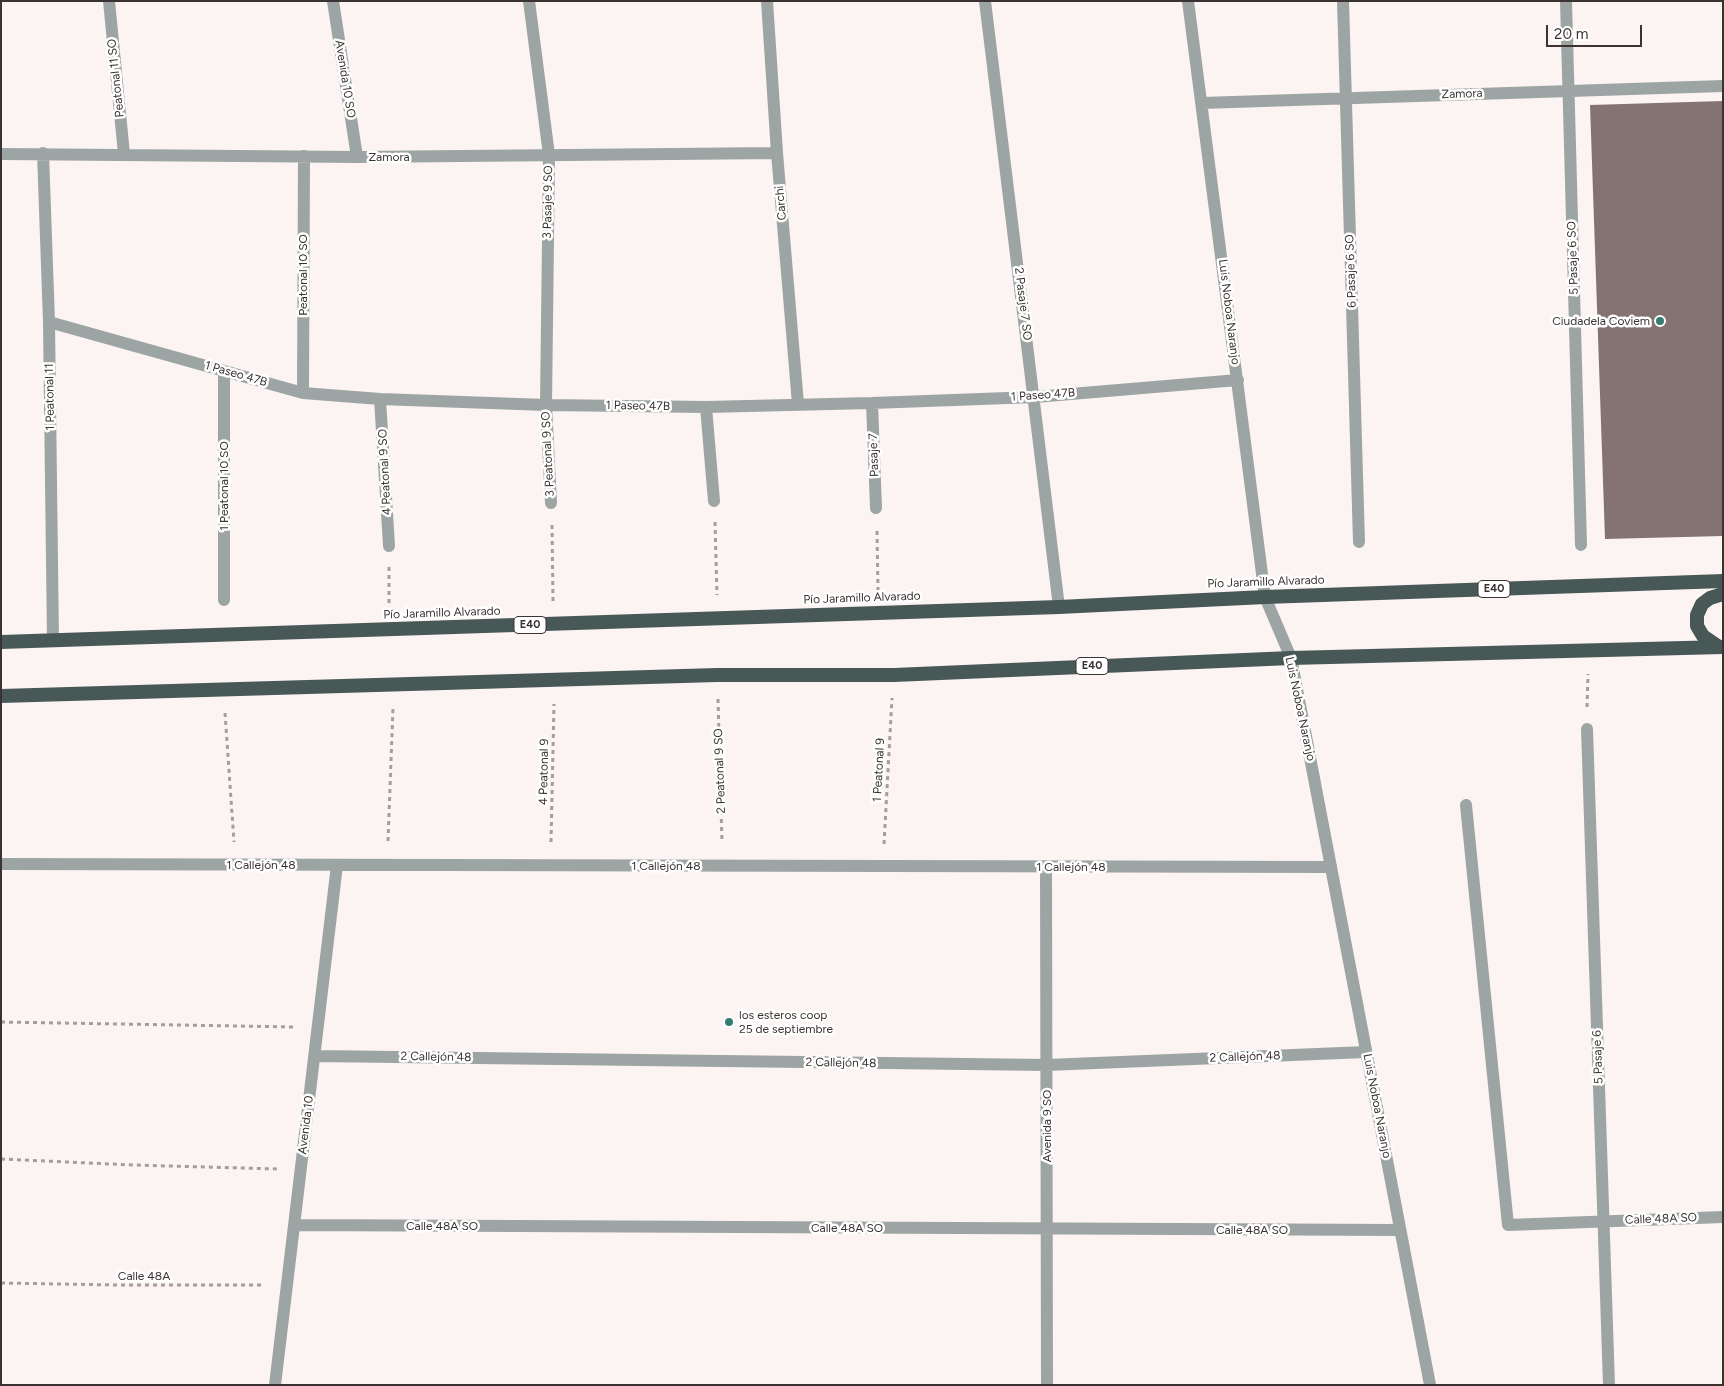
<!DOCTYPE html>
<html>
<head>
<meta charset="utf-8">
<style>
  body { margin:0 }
  #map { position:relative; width:1724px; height:1386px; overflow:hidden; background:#fcf4f3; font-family:Figtree,sans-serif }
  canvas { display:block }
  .frame { position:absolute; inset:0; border:2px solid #3b3332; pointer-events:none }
  .scale { position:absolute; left:1546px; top:25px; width:96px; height:22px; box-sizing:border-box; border:2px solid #3b3332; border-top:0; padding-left:6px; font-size:15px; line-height:18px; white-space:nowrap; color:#3b3332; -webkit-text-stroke:4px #fff; paint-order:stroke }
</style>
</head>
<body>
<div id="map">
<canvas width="1724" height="1386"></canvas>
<div class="frame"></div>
<div class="scale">20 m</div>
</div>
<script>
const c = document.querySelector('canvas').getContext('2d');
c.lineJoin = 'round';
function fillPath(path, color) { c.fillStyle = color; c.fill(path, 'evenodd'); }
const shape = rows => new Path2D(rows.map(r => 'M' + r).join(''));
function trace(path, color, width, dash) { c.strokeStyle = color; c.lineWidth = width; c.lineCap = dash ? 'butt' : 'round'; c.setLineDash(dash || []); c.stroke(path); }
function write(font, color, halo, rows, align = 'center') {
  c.font = font + ' Figtree,sans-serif'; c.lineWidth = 5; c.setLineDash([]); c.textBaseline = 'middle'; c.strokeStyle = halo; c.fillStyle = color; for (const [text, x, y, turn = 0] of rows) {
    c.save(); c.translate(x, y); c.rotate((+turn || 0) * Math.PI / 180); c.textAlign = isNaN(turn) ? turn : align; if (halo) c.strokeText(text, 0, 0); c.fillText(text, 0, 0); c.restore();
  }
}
const building = shape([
  [1723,101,1723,536,1605,539,1590,105]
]);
const path = shape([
  [715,522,717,595],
  [552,525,553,601],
  [877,531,878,590],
  [389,567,389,606],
  [718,699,722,843],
  [1587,707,1588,674],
  [225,713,234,842],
  [388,841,393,708],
  [551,842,554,704],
  [884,844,892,698],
  [1,1022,296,1027],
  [1,1159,133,1165,278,1169],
  [1,1283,119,1285,265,1285]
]);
const minor = shape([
  [109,1,124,154],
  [333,1,357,157],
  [529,1,549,155,546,405,551,503],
  [767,1,777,153,798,404],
  [985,1,1059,607],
  [1188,1,1265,597],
  [1343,1,1359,542],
  [1566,1,1581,545],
  [1202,103,1723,86],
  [43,153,49,322,53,641],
  [1,154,357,157,777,153],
  [49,322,303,393,380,399,546,405,706,407,872,403,1035,397,1238,380],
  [303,393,304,156],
  [380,399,389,546],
  [872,403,876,508],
  [706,407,714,501],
  [224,600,224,371],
  [1587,729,1609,1385],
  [1466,805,1508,1225,1723,1217],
  [1,864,1331,867],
  [1046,867,1047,1385],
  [315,1056,1047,1065,1366,1052],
  [294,1225,1400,1230],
  [275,1385,337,865]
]);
const tertiary = shape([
  [1265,597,1291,658,1430,1385]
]);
const trunk = shape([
  [1,642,1059,607,1265,597,1723,581],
  [1719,647,1703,636,1697,626,1697,615,1702,604,1710,598,1723,594],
  [1,696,717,675,894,675,1291,658,1723,647]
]);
const markers = [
  [1660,321,5,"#357c74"],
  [729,1022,5,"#357c74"]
];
const shields = [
  [1494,589,32],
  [530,625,32],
  [1092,666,32]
];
const shieldNames = [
  ["E40",1494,589],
  ["E40",530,625],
  ["E40",1092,666]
];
const streetNames = [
  ["Peatonal 11 SO",116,78,-96],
  ["Avenida 10 SO",345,79,81],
  ["Zamora",1462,94,-2],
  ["Zamora",389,157],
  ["3 Pasaje 9 SO",548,202,-89],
  ["Carchi",781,203,-95],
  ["5 Pasaje 6 SO",1573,258,-92],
  ["6 Pasaje 6 SO",1351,271,-92],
  ["Peatonal 10 SO",303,275,-90],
  ["2 Pasaje 7 SO",1023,304,83],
  ["Luis Noboa Naranjo",1229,312,83],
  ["1 Paseo 47B",236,374,16],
  ["1 Paseo 47B",1043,395,-4],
  ["1 Peatonal 11",50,397,-91],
  ["1 Paseo 47B",638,406,1],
  ["3 Peatonal 9 SO",548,454,-93],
  ["Pasaje 7",874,455,-92],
  ["4 Peatonal 9 SO",385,472,-93],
  ["1 Peatonal 10 SO",224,486,-90],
  ["Pío Jaramillo Alvarado",1266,582,-2],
  ["Pío Jaramillo Alvarado",862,598,-2],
  ["Pío Jaramillo Alvarado",442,613,-2],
  ["Luis Noboa Naranjo",1300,709,78],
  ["1 Peatonal 9",879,770,-87],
  ["2 Peatonal 9 SO",720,771,-92],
  ["4 Peatonal 9",544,772,-89],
  ["1 Callejón 48",261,865],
  ["1 Callejón 48",666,866],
  ["1 Callejón 48",1071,867],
  ["2 Callejón 48",436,1057,1],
  ["2 Callejón 48",1245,1057,-2],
  ["5 Pasaje 6",1598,1057,-92],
  ["2 Callejón 48",841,1063,1],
  ["Luis Noboa Naranjo",1377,1106,79],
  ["Avenida 10",306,1125,-83],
  ["Avenida 9 SO",1047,1126,-90],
  ["Calle 48A SO",1661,1219,-2],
  ["Calle 48A SO",442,1226],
  ["Calle 48A SO",847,1228],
  ["Calle 48A SO",1252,1230],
  ["Calle 48A",144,1276]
];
const poiNames = [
  ["Ciudadela Coviem",1650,321],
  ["los esteros coop",739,1015,"left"],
  ["25 de septiembre",739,1029,"left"]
];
fillPath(building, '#857372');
trace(path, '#a59d9c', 3, [4, 4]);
trace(minor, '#9da5a4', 12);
trace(tertiary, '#9da5a4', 12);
trace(trunk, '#485856', 14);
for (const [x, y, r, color] of markers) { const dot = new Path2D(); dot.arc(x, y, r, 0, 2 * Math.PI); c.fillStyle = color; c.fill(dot); trace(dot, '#fff', 2); }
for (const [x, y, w] of shields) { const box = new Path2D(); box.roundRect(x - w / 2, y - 8.5, w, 17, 4); c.fillStyle = '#fff'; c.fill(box); trace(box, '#3b3332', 1); }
write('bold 11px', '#3b3332', null, shieldNames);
write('12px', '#3b3332', '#fff', streetNames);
write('12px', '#3b3332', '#fff', poiNames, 'right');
</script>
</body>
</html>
